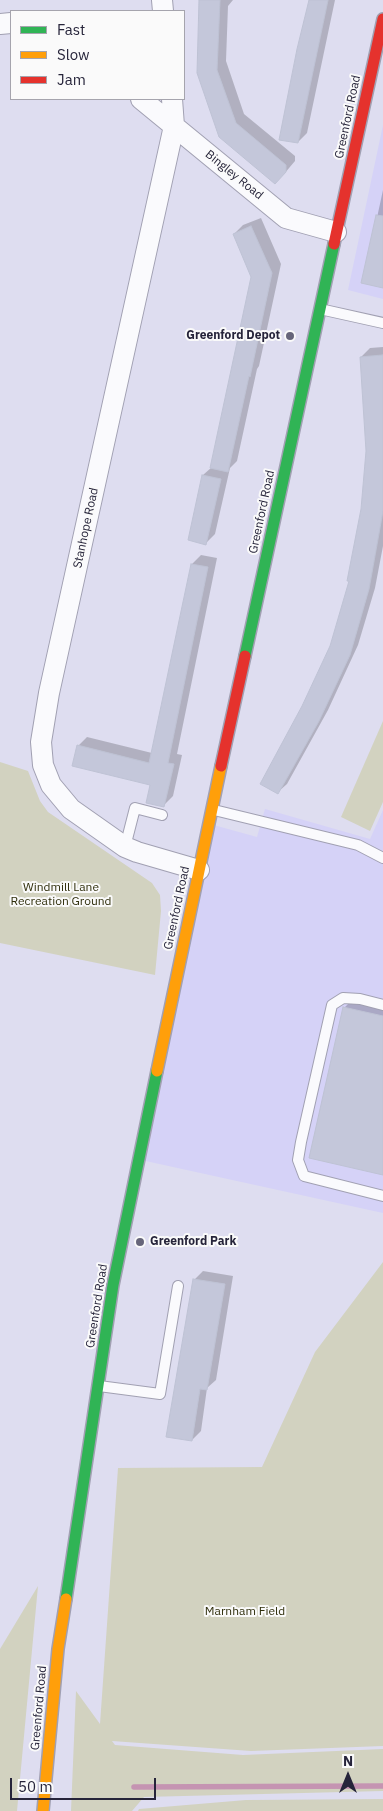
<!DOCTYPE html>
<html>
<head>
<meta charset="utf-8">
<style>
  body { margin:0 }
  #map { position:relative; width:383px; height:1811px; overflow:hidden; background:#deddf0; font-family:"IBM Plex Sans",sans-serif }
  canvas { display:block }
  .legend { position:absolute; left:10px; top:10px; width:175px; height:90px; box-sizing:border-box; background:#fafafa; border:1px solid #a5a4ad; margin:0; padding:6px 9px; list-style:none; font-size:15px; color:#26243a }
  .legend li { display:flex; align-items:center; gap:10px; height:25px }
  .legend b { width:25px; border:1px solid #a5a4ad }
  .north { position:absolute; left:323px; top:1751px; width:50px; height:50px; -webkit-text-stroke:4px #fafafa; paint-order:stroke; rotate:0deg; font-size:14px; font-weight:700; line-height:20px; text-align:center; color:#26243a }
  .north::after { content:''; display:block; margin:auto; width:18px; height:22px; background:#26243a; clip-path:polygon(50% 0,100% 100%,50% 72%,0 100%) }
  .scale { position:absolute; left:10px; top:1778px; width:146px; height:22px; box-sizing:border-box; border:2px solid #26243a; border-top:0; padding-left:6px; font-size:15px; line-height:18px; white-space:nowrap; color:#26243a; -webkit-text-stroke:4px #fafafa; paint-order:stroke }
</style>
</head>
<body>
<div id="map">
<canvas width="383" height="1811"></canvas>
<ul class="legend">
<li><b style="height:6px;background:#30b455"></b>Fast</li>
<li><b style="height:6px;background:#ff9f0a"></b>Slow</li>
<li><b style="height:6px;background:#e5322d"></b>Jam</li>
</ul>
<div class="north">N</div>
<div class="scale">50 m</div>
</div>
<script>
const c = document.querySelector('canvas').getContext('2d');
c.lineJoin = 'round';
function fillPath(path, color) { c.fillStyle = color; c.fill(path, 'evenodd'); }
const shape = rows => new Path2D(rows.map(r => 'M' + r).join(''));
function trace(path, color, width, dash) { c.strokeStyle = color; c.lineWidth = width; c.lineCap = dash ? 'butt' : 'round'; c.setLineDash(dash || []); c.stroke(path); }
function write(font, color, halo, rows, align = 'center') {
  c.font = font + ' "IBM Plex Sans",sans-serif'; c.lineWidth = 4; c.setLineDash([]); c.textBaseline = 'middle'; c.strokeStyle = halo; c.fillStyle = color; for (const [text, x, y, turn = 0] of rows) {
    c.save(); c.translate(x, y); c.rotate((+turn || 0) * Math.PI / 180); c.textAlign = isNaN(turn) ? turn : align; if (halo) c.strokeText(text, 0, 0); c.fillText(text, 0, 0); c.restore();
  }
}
const built = shape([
  [383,125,383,299,348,290],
  [265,809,370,839,383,810,383,1213,141,1160,210,824,257,837]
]);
const green = shape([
  [383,721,383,802,370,831,341,817],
  [0,762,28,771,40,801,48,812,152,883,160,895,161,911,155,975,0,943],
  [383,1262,383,1746,251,1751,112,1741,115,1745,243,1755,383,1749,383,1791,144,1797,132,1811,71,1811,76,1691,100,1724,118,1468,262,1467,315,1352],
  [38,1586,17,1811,0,1811,0,1649],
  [383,1799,383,1811,138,1811,139,1809,246,1800]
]);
const shadow = shape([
  [200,0,233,0,228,6,226,61,244,114,295,156,295,161,284,174,220,136],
  [311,0,335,0,307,133,298,142],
  [383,190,383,286,363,282],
  [261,218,281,264,259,366,257,369,237,461,230,468,215,534,206,543,203,475,212,467,253,277,234,234,243,225],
  [383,347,383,546,375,588,358,645,328,710,287,784,278,792,303,707,331,647,350,580,362,509,367,451,361,357,370,348],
  [201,555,217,558,177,754,182,755,173,796,164,805,152,784,78,746,87,737,152,753,192,564],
  [357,995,383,1001,383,1173,344,1008],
  [203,1271,233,1276,216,1380,207,1388,201,1431,192,1440,194,1280]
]);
const stream = shape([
  [134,1787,383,1786]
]);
const building = shape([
  [199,0,220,0,217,70,236,123,286,165,286,172,275,184,219,137,197,73,199,0],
  [309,0,328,0,298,143,279,140,297,49,309,0],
  [376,215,383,216,383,288,361,283,376,215],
  [251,226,272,273,250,377,249,376,228,472,210,468,251,277,233,234,251,226],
  [383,355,383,511,369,589,350,655,319,721,278,794,260,784,302,706,330,646,349,581,347,581,361,509,366,451,360,357,383,355],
  [202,475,221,479,206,545,188,540,202,475],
  [191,564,208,567,168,763,174,764,164,807,146,803,150,785,72,766,77,745,149,763,191,564],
  [343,1007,383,1016,383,1175,309,1158,343,1007],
  [193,1279,225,1284,207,1390,200,1389,192,1441,166,1437,193,1279]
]);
const lane = shape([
  [320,309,383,323],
  [214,810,358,845,383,858],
  [125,847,135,808,162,815],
  [383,1005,360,999,343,998,332,1005,301,1142,298,1160,304,1176,383,1196],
  [99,1386,160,1394,178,1286]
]);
const street = shape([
  [162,0,163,11],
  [0,24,11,23],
  [141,99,286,218,336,232],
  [172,99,174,126,49,693,41,742,43,765,51,785,71,809,125,847,137,852,199,870]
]);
const fast = shape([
  [245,656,334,244],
  [66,1599,113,1285,157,1071]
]);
const slow = shape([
  [157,1071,221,766],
  [43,1811,58,1649,66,1599]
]);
const jam = shape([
  [334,244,383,19],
  [221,766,245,656]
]);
const markers = [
  [290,336,5,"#66657a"],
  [140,1242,5,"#66657a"]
];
const streetNames = [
  ["Greenford Road",348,117,-78],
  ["Bingley Road",234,175,39],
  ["Greenford Road",262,512,-78],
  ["Stanhope Road",86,528,-78],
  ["Greenford Road",177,908,-78],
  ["Greenford Road",97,1306,-81],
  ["Greenford Road",39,1708,-85]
];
const poiNames = [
  ["Greenford Depot",280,336],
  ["Greenford Park",150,1242,"left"]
];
const parkNames = [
  ["Windmill Lane",61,888],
  ["Recreation Ground",61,902],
  ["Marnham Field",245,1612]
];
fillPath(built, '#d5d2f7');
fillPath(green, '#d2d2c0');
fillPath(shadow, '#0003');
trace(stream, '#c594b2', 5.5);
fillPath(building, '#c4c7da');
trace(building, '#bec2d4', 1);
trace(lane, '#a1a0b2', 12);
trace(street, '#a1a0b2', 22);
trace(fast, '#a1a0b2', 14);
trace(slow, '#a1a0b2', 14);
trace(jam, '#a1a0b2', 14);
trace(lane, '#fafafd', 10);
trace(street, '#fafafd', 20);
trace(fast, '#30b455', 11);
trace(slow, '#ff9f0a', 11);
trace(jam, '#e5322d', 11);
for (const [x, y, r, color] of markers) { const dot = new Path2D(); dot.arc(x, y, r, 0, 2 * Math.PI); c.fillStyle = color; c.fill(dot); trace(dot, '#fafafa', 2); }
write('12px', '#26243a', '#fafafa', streetNames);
write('bold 12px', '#26243a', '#fafafa', poiNames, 'right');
write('12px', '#2f2e0b', '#fafafa', parkNames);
</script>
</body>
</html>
